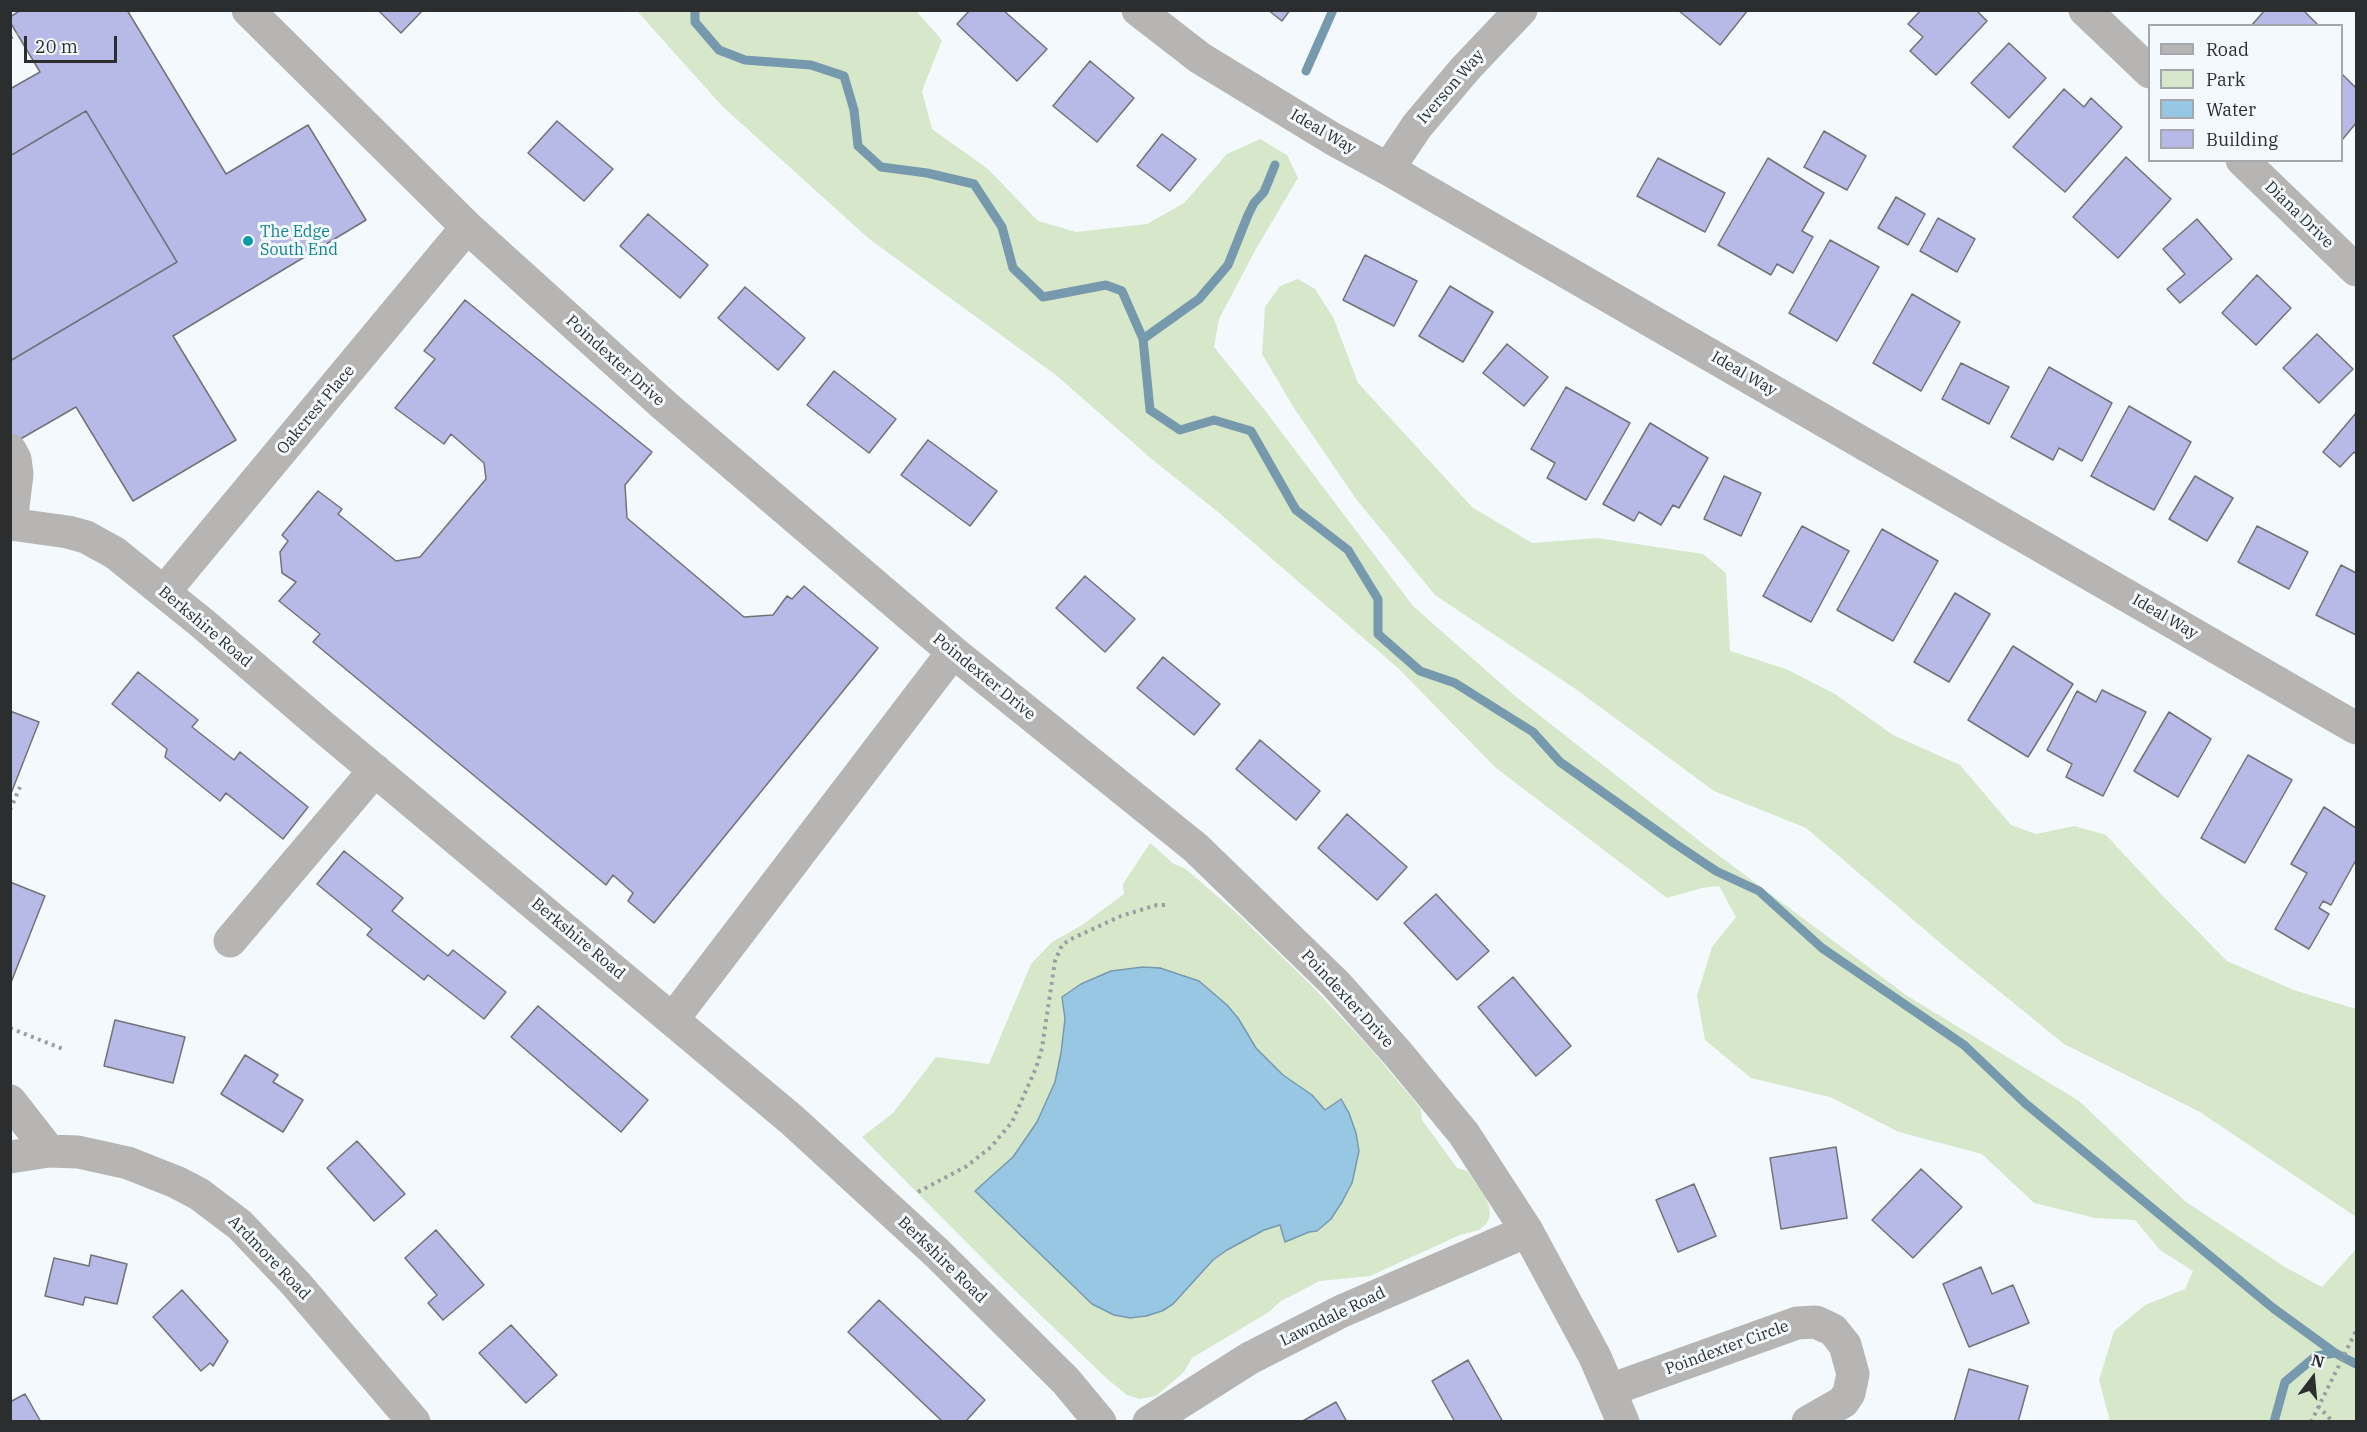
<!DOCTYPE html>
<html>
<head>
<meta charset="utf-8">
<style>
  body { margin:0 }
  #map { position:relative; width:2367px; height:1432px; overflow:hidden; background:#f4f9fe; font-family:"IBM Plex Serif",serif }
  canvas { display:block }
  .frame { position:absolute; inset:0; border:12px solid #2b2d2f; pointer-events:none }
  .legend { position:absolute; left:2148px; top:24px; width:195px; height:138px; box-sizing:border-box; background:#f4f9fe; border:2px solid #a4a7ab; margin:0; padding:8px 10px; list-style:none; font-size:18px; color:#2b2d2f }
  .legend li { display:flex; align-items:center; gap:12px; height:30px }
  .legend b { width:30px; border:2px solid #a4a7ab }
  .north { position:absolute; left:2283px; top:1348px; width:60px; height:60px; -webkit-text-stroke:4px #f4f9fe; paint-order:stroke; rotate:16deg; font-size:16px; font-weight:700; line-height:24px; text-align:center; color:#2b2d2f }
  .north::after { content:''; display:block; margin:auto; width:21px; height:27px; background:#2b2d2f; clip-path:polygon(50% 0,100% 100%,50% 72%,0 100%) }
  .scale { position:absolute; left:24px; top:36px; width:93px; height:27px; box-sizing:border-box; border:3px solid #2b2d2f; border-top:0; padding-left:8px; font-size:18px; line-height:21px; white-space:nowrap; color:#2b2d2f; -webkit-text-stroke:4px #f4f9fe; paint-order:stroke }
</style>
</head>
<body>
<div id="map">
<canvas width="2367" height="1432"></canvas>
<div class="frame"></div>
<ul class="legend">
<li><b style="height:8px;background:#b6b5b3"></b>Road</li>
<li><b style="height:16px;background:#d6e8c9"></b>Park</li>
<li><b style="height:16px;background:#98c7e4"></b>Water</li>
<li><b style="height:16px;background:#b7bae7"></b>Building</li>
</ul>
<div class="north">N</div>
<div class="scale">20 m</div>
</div>
<script>
const c = document.querySelector('canvas').getContext('2d');
c.lineJoin = 'round';
function fillPath(path, color) { c.fillStyle = color; c.fill(path, 'evenodd'); }
const shape = rows => new Path2D(rows.map(r => 'M' + r).join(''));
function trace(path, color, width, dash) { c.strokeStyle = color; c.lineWidth = width; c.lineCap = dash ? 'butt' : 'round'; c.setLineDash(dash || []); c.stroke(path); }
function write(font, color, halo, rows, align = 'center') {
  c.font = font + ' "IBM Plex Serif",serif'; c.lineWidth = 6; c.setLineDash([]); c.textBaseline = 'middle'; c.strokeStyle = halo; c.fillStyle = color; for (const [text, x, y, turn = 0] of rows) {
    c.save(); c.translate(x, y); c.rotate((+turn || 0) * Math.PI / 180); c.textAlign = isNaN(turn) ? turn : align; if (halo) c.strokeText(text, 0, 0); c.fillText(text, 0, 0); c.restore();
  }
}
const green = shape([
  [637,11,916,11,942,40,922,91,932,129,988,169,1038,221,1076,232,1147,224,1184,203,1227,154,1260,139,1287,155,1298,178,1257,247,1219,319,1214,347,1267,413,1413,606,1515,696,1706,846,1906,995,2079,1101,2186,1202,2285,1267,2322,1287,2356,1249,2356,1421,2110,1421,2099,1380,2114,1331,2145,1305,2185,1289,2193,1271,2160,1250,2135,1220,2095,1218,2034,1203,1982,1154,1899,1132,1830,1097,1751,1078,1705,1040,1697,996,1712,947,1736,917,1719,886,1702,888,1667,898,1496,768,1399,669,1218,512,1154,461,1057,376,868,238,722,106],
  [1298,279,1315,289,1333,317,1358,383,1472,507,1532,543,1597,538,1703,554,1726,573,1730,651,1786,669,1835,694,1893,735,1960,765,2011,825,2036,834,2075,826,2106,835,2160,893,2227,961,2294,990,2356,1009,2356,1217,2200,1112,2064,1044,1952,953,1806,828,1714,791,1577,690,1435,595,1356,499,1294,408,1262,354,1265,307,1280,286],
  [1150,843,1174,864,1186,869,1240,916,1310,984,1371,1049,1421,1109,1422,1120,1457,1168,1467,1171,1484,1194,1489,1206,1490,1215,1487,1223,1479,1230,1460,1235,1370,1276,1320,1281,1281,1301,1269,1312,1192,1358,1184,1372,1156,1396,1140,1399,1127,1395,1105,1377,998,1274,862,1137,893,1113,936,1057,989,1064,1031,964,1052,942,1082,925,1124,894,1123,884]
]);
const water = shape([
  [1143,967,1160,968,1199,981,1227,1005,1238,1018,1256,1048,1283,1075,1312,1095,1325,1110,1341,1099,1349,1113,1356,1133,1359,1151,1352,1183,1342,1202,1331,1219,1317,1231,1309,1232,1285,1242,1280,1225,1264,1230,1227,1250,1213,1260,1173,1304,1162,1311,1146,1316,1130,1318,1114,1315,1092,1304,975,1191,1013,1157,1037,1122,1055,1082,1061,1053,1065,1019,1062,997,1081,984,1111,971,1143,967]
]);
const stream = shape([
  [695,10,695,22,719,50,745,60,811,65,844,76,854,110,858,146,881,167,927,173,974,184,1002,227,1013,268,1043,297,1106,285,1122,291,1143,339,1150,410,1180,430,1214,420,1251,431,1296,510,1348,550,1378,599,1378,634,1420,671,1455,683,1501,712,1533,732,1560,762,1674,843,1716,871,1759,891,1822,948,1964,1045,2026,1104,2273,1308,2335,1353,2356,1364],
  [1306,71,1333,10],
  [1143,339,1199,299,1228,265,1248,215,1254,203,1264,192,1275,165],
  [2274,1422,2285,1382,2316,1356,2335,1353]
]);
const building = shape([
  [21,10,127,10,226,174,308,125,366,220,173,336,236,440,133,501,76,407,10,445,10,361,177,262,86,111,10,156,10,89,40,72,10,22,10,17,21,10],
  [378,10,423,10,401,33,378,10],
  [970,10,1003,10,1047,49,1017,81,957,24,970,10],
  [1268,10,1290,10,1282,21,1268,10],
  [1678,10,1748,10,1720,45,1678,10],
  [1921,10,1976,10,1987,21,1936,75,1910,51,1923,37,1908,24,1921,10],
  [2265,10,2303,10,2319,26,2251,26,2265,10],
  [2009,43,2046,78,2009,118,1971,83,2009,43],
  [1090,61,1134,98,1097,142,1053,106,1090,61],
  [2342,74,2356,88,2356,123,2342,140,2342,74],
  [2064,89,2084,107,2091,98,2122,127,2065,192,2013,147,2064,89],
  [86,111,177,262,10,361,10,156,86,111],
  [557,121,613,169,584,201,528,153,557,121],
  [1824,131,1866,156,1847,190,1804,167,1824,131],
  [1162,134,1196,159,1170,191,1137,166,1162,134],
  [2126,157,2171,199,2118,258,2073,217,2126,157],
  [1658,158,1725,193,1705,232,1637,196,1658,158],
  [1768,158,1824,193,1802,231,1813,237,1793,273,1777,264,1771,275,1718,245,1768,158],
  [1896,197,1925,214,1908,245,1878,228,1896,197],
  [648,214,708,265,680,298,620,246,648,214],
  [1938,218,1975,239,1957,272,1920,251,1938,218],
  [2197,219,2232,259,2180,303,2167,289,2185,274,2163,249,2197,219],
  [1830,240,1879,267,1837,341,1789,313,1830,240],
  [1365,255,1417,281,1394,326,1343,300,1365,255],
  [2257,275,2291,308,2256,345,2222,313,2257,275],
  [1450,286,1493,312,1463,362,1419,336,1450,286],
  [745,287,805,338,778,370,718,318,745,287],
  [1912,294,1960,322,1921,391,1873,363,1912,294],
  [465,300,652,452,625,485,627,518,744,617,773,615,787,596,792,599,804,586,878,648,654,923,628,901,633,893,613,875,606,885,313,642,320,634,279,601,296,582,282,573,280,552,288,541,282,535,318,491,342,509,338,514,396,561,420,557,486,479,484,463,451,434,444,444,395,408,435,359,424,351,465,300],
  [2317,334,2353,369,2319,403,2283,368,2317,334],
  [1507,344,1548,377,1524,406,1483,373,1507,344],
  [1961,363,2009,387,1989,424,1942,399,1961,363],
  [2049,367,2112,403,2082,461,2059,448,2053,460,2011,437,2049,367],
  [834,371,896,419,869,453,807,405,834,371],
  [1566,387,1630,423,1586,500,1547,478,1555,463,1531,449,1566,387],
  [2129,406,2191,442,2154,510,2091,476,2129,406],
  [2356,413,2356,454,2354,452,2340,467,2323,452,2356,413],
  [1650,423,1708,458,1679,508,1673,505,1661,525,1639,512,1634,521,1603,504,1650,423],
  [928,440,997,491,970,526,901,475,928,440],
  [1724,476,1761,493,1741,536,1704,519,1724,476],
  [2195,476,2233,498,2207,541,2169,519,2195,476],
  [1802,526,1849,551,1811,622,1763,596,1802,526],
  [2257,526,2308,552,2289,589,2238,562,2257,526],
  [1882,529,1938,561,1893,641,1837,610,1882,529],
  [2341,565,2356,573,2356,635,2316,615,2341,565],
  [1085,576,1135,619,1105,652,1056,608,1085,576],
  [1955,593,1990,614,1949,682,1914,662,1955,593],
  [2013,646,2073,684,2028,757,1968,720,2013,646],
  [1163,657,1220,704,1194,735,1137,688,1163,657],
  [138,672,198,720,192,727,234,760,240,752,308,807,283,839,226,793,220,801,165,757,167,749,112,704,138,672],
  [2102,690,2146,712,2103,796,2066,777,2072,764,2047,750,2077,691,2096,702,2102,690],
  [10,711,39,722,10,796,10,711],
  [2169,712,2211,739,2178,797,2134,771,2169,712],
  [1260,740,1320,791,1296,820,1236,769,1260,740],
  [2248,755,2292,780,2245,863,2201,838,2248,755],
  [2324,807,2356,828,2356,860,2331,905,2323,901,2319,908,2329,914,2309,949,2275,929,2307,873,2291,864,2324,807],
  [1347,814,1407,867,1377,900,1318,848,1347,814],
  [344,851,403,898,392,911,448,956,453,950,506,992,484,1019,428,975,424,980,367,935,372,929,317,884,344,851],
  [10,882,45,896,10,985,10,882],
  [1436,894,1489,951,1457,980,1404,923,1436,894],
  [1513,977,1571,1046,1536,1076,1478,1007,1513,977],
  [538,1006,648,1100,621,1132,511,1037,538,1006],
  [115,1020,185,1037,173,1083,104,1066,115,1020],
  [245,1055,278,1075,273,1082,303,1100,283,1132,221,1094,245,1055],
  [357,1141,405,1194,374,1221,327,1168,357,1141],
  [1836,1147,1847,1218,1781,1229,1770,1158,1836,1147],
  [1921,1169,1962,1207,1913,1258,1872,1220,1921,1169],
  [1694,1184,1716,1236,1678,1252,1656,1200,1694,1184],
  [436,1230,484,1285,443,1320,428,1303,437,1295,405,1258,436,1230],
  [91,1255,127,1264,117,1304,85,1297,83,1305,45,1296,54,1258,89,1266,91,1255],
  [1981,1267,1992,1294,2013,1285,2029,1323,1969,1347,1943,1284,1981,1267],
  [182,1290,228,1341,213,1366,210,1363,201,1371,153,1317,182,1290],
  [879,1300,985,1400,965,1422,943,1422,848,1332,879,1300],
  [511,1325,557,1375,526,1403,479,1353,511,1325],
  [1468,1360,1503,1422,1455,1422,1432,1381,1468,1360],
  [1969,1369,2028,1386,2018,1422,1954,1422,1969,1369],
  [25,1394,41,1422,10,1422,10,1402,25,1394],
  [1336,1402,1347,1422,1301,1422,1336,1402]
]);
const path = shape([
  [10,38,18,34],
  [10,810,20,787],
  [10,1028,63,1049],
  [918,1192,967,1166,991,1147,1012,1122,1036,1068,1042,1048,1055,961,1062,945,1071,939,1121,916,1157,905,1168,905],
  [2318,1406,2333,1422],
  [2311,1422,2356,1331]
]);
const minor = shape([
  [248,10,467,227,665,406,953,652,1196,848,1336,984,1399,1055,1464,1134,1527,1231,1595,1357,1623,1422],
  [1138,10,1200,58,1333,139,1388,169,2356,728],
  [2085,10,2150,72],
  [2242,160,2356,270],
  [1388,169,1417,126,1465,69,1521,10],
  [10,450,15,459,17,474,11,524],
  [10,524,68,532,86,537,115,553,202,623,323,727,792,1120,937,1253,1066,1381,1100,1422],
  [164,592,467,227],
  [230,941,375,770],
  [673,1019,953,652],
  [10,1101,49,1151],
  [10,1157,49,1151,78,1152,128,1163,176,1182,199,1194,240,1225,296,1284,414,1422],
  [1610,1390,1797,1323,1816,1322,1833,1330,1845,1345,1853,1374,1849,1393,1843,1402,1808,1422],
  [1149,1422,1250,1358,1342,1311,1527,1231]
]);
const markers = [
  [248,241,6,"#0f9aa8"]
];
const streetNames = [
  ["Iverson Way",1451,87,-49],
  ["Ideal Way",1323,132,30],
  ["Diana Drive",2299,215,44],
  ["Poindexter Drive",615,361,42],
  ["Ideal Way",1744,374,30],
  ["Oakcrest Place",316,410,-50],
  ["Ideal Way",2165,617,30],
  ["Berkshire Road",205,627,40],
  ["Poindexter Drive",984,677,39],
  ["Berkshire Road",578,939,40],
  ["Poindexter Drive",1347,999,47],
  ["Ardmore Road",269,1258,46],
  ["Berkshire Road",942,1260,44],
  ["Lawndale Road",1333,1317,-26],
  ["Poindexter Circle",1727,1348,-20]
];
const cultureNames = [
  ["The Edge",260,232],
  ["South End",260,250]
];
fillPath(green, '#d6e8c9');
fillPath(water, '#98c7e4');
trace(water, '#7799ae', 1.5);
trace(stream, '#7799ae', 9);
fillPath(building, '#b7bae7');
trace(building, '#727278', 1.5);
trace(path, '#9a9ea2', 4, [3, 4.5]);
trace(minor, '#b6b5b3', 33);
for (const [x, y, r, color] of markers) { const dot = new Path2D(); dot.arc(x, y, r, 0, 2 * Math.PI); c.fillStyle = color; c.fill(dot); trace(dot, '#f4f9fe', 2); }
write('16px', '#2b2d2f', '#f4f9fe', streetNames);
write('16px', '#0d838f', '#f4f9fe', cultureNames, 'left');
</script>
</body>
</html>
